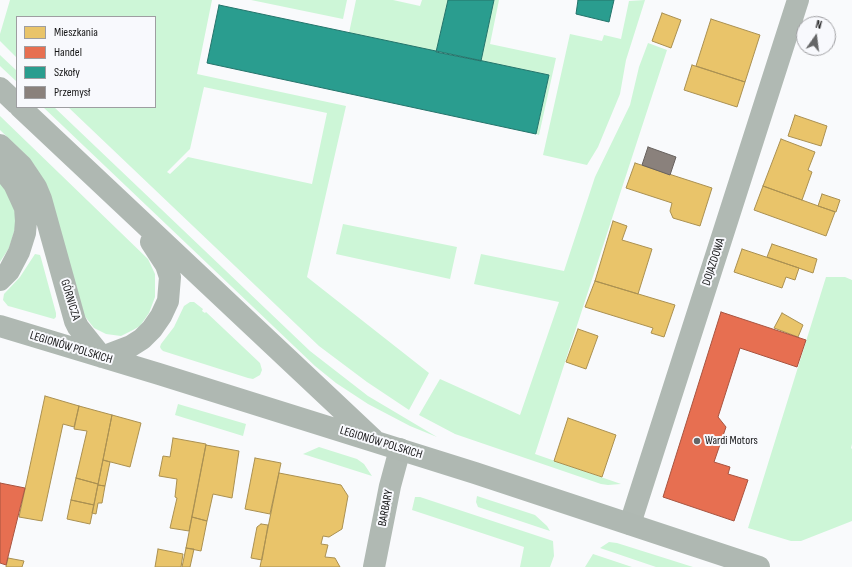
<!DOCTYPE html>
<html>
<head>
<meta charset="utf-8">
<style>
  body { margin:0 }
  #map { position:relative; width:852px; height:567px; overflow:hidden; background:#f9fafc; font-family:"Sofia Sans Condensed",sans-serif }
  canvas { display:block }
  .legend { position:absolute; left:16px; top:16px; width:140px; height:92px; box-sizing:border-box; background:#f8f9fd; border:1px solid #9e9ea1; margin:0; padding:5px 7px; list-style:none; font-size:12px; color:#161617 }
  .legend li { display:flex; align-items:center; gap:8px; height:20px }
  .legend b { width:20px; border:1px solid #9e9ea1 }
  .north { position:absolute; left:796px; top:16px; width:40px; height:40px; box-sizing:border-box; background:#f8f9fd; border:1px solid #9e9ea1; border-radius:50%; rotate:14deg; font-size:11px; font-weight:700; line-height:16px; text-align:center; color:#161617 }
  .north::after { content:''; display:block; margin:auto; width:14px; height:18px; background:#656667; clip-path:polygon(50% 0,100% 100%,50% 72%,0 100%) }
</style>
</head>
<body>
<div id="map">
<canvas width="852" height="567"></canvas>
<ul class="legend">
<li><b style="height:11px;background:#e9c46a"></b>Mieszkania</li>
<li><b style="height:11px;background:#e76f51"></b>Handel</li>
<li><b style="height:11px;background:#2a9d8f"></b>Szkoły</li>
<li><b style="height:11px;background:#8a817c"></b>Przemysł</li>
</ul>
<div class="north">N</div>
</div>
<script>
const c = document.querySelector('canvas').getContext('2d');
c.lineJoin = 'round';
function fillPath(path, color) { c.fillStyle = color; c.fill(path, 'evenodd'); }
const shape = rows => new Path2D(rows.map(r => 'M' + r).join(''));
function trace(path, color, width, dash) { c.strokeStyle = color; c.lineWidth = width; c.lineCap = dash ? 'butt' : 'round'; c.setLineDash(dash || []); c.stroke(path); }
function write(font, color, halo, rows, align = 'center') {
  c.font = font + ' "Sofia Sans Condensed",sans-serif'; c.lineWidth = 4; c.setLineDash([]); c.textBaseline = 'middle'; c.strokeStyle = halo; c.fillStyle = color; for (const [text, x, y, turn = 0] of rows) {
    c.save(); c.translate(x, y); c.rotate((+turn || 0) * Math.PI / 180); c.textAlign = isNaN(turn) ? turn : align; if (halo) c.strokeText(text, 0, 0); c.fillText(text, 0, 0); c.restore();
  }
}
const green = shape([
  [10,0,212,0,197,74,346,106,307,277,429,373,409,410,367,382,319,346,68,107,155,107,155,17,17,17,17,58,0,41,0,34],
  [204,87,327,113,312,184,188,157,170,174,167,172,190,149],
  [251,0,347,0,343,19],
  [356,0,393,0,420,6,422,0,448,0,436,52,349,33],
  [494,0,499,0,490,44,556,58,539,135,536,134,549,75,481,61],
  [645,0,626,60,620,94,598,147,587,165,543,155,570,34,602,41,604,35,621,39,629,1],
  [648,43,667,50,535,454,621,484,608,485,601,484,455,434,419,415,440,379,520,415,559,302,474,284,481,254,564,271,595,177,630,105,639,67],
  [0,55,17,71,17,82,0,66],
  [43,107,54,107,310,351,368,396,437,437,410,426,368,404,336,383,315,366],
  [0,116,148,259,155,274,155,297,149,313,140,326,133,330,121,336,106,334,94,328,83,314,42,179,35,166,28,157,0,130],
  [0,178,11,196,17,222,9,248,0,262],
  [343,224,457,247,450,279,336,254],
  [35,254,40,255,41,258,56,313,56,317,54,319,12,307,8,306,3,300,4,294,20,277],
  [826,277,845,277,852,280,852,444,851,448,852,449,852,521,801,541,791,541,748,528],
  [190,302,194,302,203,309,202,311,205,313,206,312,260,363,262,370,260,375,253,379,248,378,163,351,161,349,160,347,161,344,174,327,184,306],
  [178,404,246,424,243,436,175,415],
  [319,447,357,459,364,464,372,476,303,454],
  [477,496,535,515,547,526,550,531,478,507,476,502],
  [415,497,420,497,553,541,554,556,550,567,520,567,524,547,412,510],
  [609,542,617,543,693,567,656,567,600,548],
  [593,554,632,567,585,567]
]);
const homes = shape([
  [662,13,681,20,671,48,652,41,662,13],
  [711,19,760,35,745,82,696,66,711,19],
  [692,65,745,82,737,107,684,90,692,65],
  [795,115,827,126,821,146,788,136,795,115],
  [781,139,815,152,808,170,812,172,802,200,763,186,781,139],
  [635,163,712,188,700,226,673,218,670,211,672,203,626,188,635,163],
  [763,186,835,212,826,236,754,210,763,186],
  [822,194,840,200,836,212,818,206,822,194],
  [613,221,627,226,622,240,652,249,638,294,595,281,613,221],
  [772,244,817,259,813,273,767,257,772,244],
  [742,249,799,268,795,280,786,277,782,288,734,272,742,249],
  [595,281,675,305,664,337,651,333,653,328,585,307,595,281],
  [782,313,803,325,798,337,774,328,782,313],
  [578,329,598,336,586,369,566,362,578,329],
  [45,396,79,406,74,427,63,424,42,521,19,517,45,396],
  [79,406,112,415,98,484,76,478,87,431,74,429,79,406],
  [112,415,141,423,130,467,103,460,112,415],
  [568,418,616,435,602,477,554,461,568,418],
  [173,438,206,444,189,531,170,528,177,498,175,497,177,479,159,476,163,456,170,457,173,438],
  [206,445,239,451,232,498,213,494,207,521,192,517,206,445],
  [255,458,281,463,270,514,245,509,255,458],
  [103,460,110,462,105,486,98,485,103,460],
  [279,473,341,485,348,496,342,529,329,537,323,536,321,544,328,545,325,557,335,558,340,567,260,567,279,473],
  [76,478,98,484,94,505,71,500,76,478],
  [98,485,105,486,102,503,98,503,96,514,92,513,98,485],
  [71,500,94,505,90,524,67,519,71,500],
  [192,517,207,521,201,551,186,548,192,517],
  [261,524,268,525,262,560,251,558,257,527,261,524],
  [186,548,194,549,190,567,182,567,186,548],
  [158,549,183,554,181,567,155,567,158,549],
  [8,558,24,561,22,567,6,567,8,558]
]);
const shops = shape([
  [721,312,806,340,797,367,740,348,718,417,726,427,714,462,730,467,728,474,748,480,734,521,663,497,721,312],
  [0,483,25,488,6,565,0,563,0,483]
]);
const schools = shape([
  [448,0,494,0,481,61,436,52,448,0],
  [578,0,614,0,609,22,576,14,578,0],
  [219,5,549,75,536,134,207,63,219,5]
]);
const industry = shape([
  [648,147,676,157,670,175,642,165,648,147]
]);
const street = shape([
  [630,524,798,0],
  [374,567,390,486,400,449]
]);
const secondary = shape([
  [0,88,17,104],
  [20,107,373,439],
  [0,145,22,166,36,187,41,199,75,321,78,327,102,357],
  [0,166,14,184,20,197,25,208,26,221,25,233,19,252,9,271,0,280],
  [0,326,159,374,475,473,759,567],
  [102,357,131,346,142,339,152,329,161,316,168,301,170,277,166,265,151,242]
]);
const markers = [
  [697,441,4,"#656667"]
];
const streetNames = [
  ["DOJAZDOWA",714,262,-72],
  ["GÓRNICZA",70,300,73],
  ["LEGIONÓW POLSKICH",71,348,17],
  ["LEGIONÓW POLSKICH",381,443,17],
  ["BARBARY",386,508,-79]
];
const poiNames = [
  ["Wardi Motors",705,441]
];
fillPath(green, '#cdf6d7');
fillPath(homes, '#e9c46a');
trace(homes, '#aa9051', 1);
fillPath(shops, '#e76f51');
trace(shops, '#a85440', 1);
fillPath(schools, '#2a9d8f');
trace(schools, '#24746b', 1);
fillPath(industry, '#8a817c');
trace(industry, '#67615e', 1);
trace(street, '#b0b9b3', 22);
trace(secondary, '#afb8b2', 22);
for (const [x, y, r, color] of markers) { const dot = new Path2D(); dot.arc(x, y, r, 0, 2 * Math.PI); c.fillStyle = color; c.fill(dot); trace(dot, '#f8f9fd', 1.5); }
write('12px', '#161617', '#f8f9fd', streetNames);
write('12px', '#161617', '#f8f9fd', poiNames, 'left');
</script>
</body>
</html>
